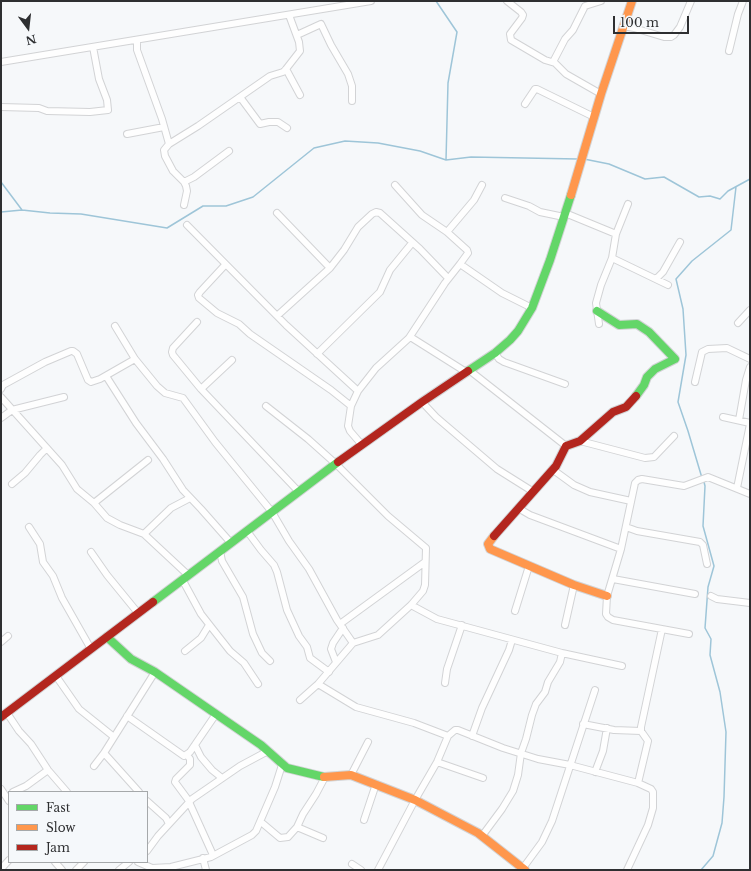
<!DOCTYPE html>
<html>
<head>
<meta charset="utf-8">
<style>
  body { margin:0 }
  #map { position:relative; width:751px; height:871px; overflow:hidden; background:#f6f8fa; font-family:"Libre Baskerville",serif }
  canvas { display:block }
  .frame { position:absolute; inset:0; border:2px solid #2e2f31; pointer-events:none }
  .legend { position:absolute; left:8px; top:791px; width:140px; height:72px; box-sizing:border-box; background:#f5f8fb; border:1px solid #a5a8aa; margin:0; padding:5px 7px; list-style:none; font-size:12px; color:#2e2f31 }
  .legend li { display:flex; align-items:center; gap:8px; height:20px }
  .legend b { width:20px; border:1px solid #a5a8aa }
  .north { position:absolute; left:8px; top:8px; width:40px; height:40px; -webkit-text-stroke:3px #f5f8fb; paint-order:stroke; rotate:165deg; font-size:11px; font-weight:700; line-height:16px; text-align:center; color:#2e2f31 }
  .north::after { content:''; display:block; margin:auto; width:14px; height:18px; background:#2e2f31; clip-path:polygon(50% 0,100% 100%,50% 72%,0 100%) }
  .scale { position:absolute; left:613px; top:16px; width:76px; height:18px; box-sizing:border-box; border:2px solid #2e2f31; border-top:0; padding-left:5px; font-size:12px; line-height:14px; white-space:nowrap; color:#2e2f31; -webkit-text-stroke:3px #f5f8fb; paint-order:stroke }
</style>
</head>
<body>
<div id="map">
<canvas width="751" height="871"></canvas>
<div class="frame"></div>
<ul class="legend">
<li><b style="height:5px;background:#63d668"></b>Fast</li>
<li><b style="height:5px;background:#ff974d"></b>Slow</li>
<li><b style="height:5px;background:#b3261e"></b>Jam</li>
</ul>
<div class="north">N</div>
<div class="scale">100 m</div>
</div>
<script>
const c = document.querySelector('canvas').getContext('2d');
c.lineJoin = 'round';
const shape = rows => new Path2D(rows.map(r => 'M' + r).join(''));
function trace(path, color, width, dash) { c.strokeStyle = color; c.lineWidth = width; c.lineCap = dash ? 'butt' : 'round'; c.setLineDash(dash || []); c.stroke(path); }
const stream = shape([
  [436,1,457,32,448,83,446,160],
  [584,159,609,164,645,179,664,177,699,197,710,196,720,199,728,191,750,179],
  [1,182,22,210],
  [1,212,22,210,50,213,81,214,167,228,203,206,226,206,253,197,314,148,345,141,378,143,420,151,446,160,471,157,578,159],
  [702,478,688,431,678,402,686,355,683,309,676,279,692,261,731,230,736,187],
  [701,870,713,856,722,823,724,797,726,732,720,692,710,655,711,639,705,628,708,587,714,566,703,526,705,486,704,482]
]);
const street = shape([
  [507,1,521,12,523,15,522,18,510,34,511,40,545,60,555,63,566,74,601,94],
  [623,26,634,28,664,37,671,37,674,35,680,27,691,1],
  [297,35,321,24,331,45,348,74,352,86,352,101],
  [137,40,137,50,162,119,169,144],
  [729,51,738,14,743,1],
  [1,62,371,1],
  [553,62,565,39,573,30,585,6,601,1],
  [286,69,300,95],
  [240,97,260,124,269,122,278,122,287,128],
  [525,104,535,89,537,89,594,117],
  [1,107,39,108,47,111,90,112,108,110,107,100,99,79,93,47],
  [127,134,164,127],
  [184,182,194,177,229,151],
  [505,198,529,206,540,212,564,217],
  [184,205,187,191,186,186,184,182,173,171,165,156,164,150,169,144,198,126,270,76,283,72,286,69,300,51,299,42,289,15],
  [277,213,330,268],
  [565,213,616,234],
  [187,225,286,325,358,391],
  [447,232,474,200,482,185],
  [612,258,668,285],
  [460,264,502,293,532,308],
  [225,265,200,292,198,295,199,298,217,313,239,324,250,334,331,390,351,406],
  [656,279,663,272,680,242],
  [278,315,330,268,344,250,358,227,372,214,376,212,380,213,420,249,448,278],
  [197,322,173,348,172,352,173,355,201,389,299,492],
  [738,323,750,310],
  [599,324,596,303,601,285,612,258,616,234,628,204],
  [115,326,135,359,157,386,165,393,183,398,215,442,272,512,289,541,309,569,337,620,353,643],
  [409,338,412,338,466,372],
  [495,353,499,359,504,362,565,384],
  [317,354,380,292,390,270,412,243],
  [469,370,566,446],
  [106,376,136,423,163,459,183,490,201,509,231,543],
  [695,382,702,352,708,349,727,348,750,359],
  [1,389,3,385,45,362,71,351,73,351,77,354,88,380,91,382,100,379,135,359],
  [201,389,232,360],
  [1,397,62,465,77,489,94,503,107,518,120,525,144,534,188,575],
  [422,402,436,417,497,469,532,491],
  [266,406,308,439,336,464,388,516,426,548,425,585,423,591,411,605,378,635,353,643,318,684,300,700],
  [723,417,750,423],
  [1,418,12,410,64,397],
  [739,420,746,380,750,367],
  [580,441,645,458,654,457,674,436],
  [362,445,350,431,348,426,351,406,358,391,376,368,409,338,445,283,460,264,468,253,467,250,447,232,422,215,395,185],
  [552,469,574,485,590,492,631,501],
  [12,484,25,473,40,455,47,448],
  [737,488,750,424],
  [94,503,148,460],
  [518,508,530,515,621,549],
  [29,527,40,544,43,562,53,576,62,598,91,649],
  [626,527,637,531,700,542,703,545,707,564],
  [247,531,261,550,274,565,277,572,287,610,299,636,307,647,310,658,329,672],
  [144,534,171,508,190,498],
  [220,551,222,561,243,597,253,634,262,653,270,661],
  [91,552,107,575,138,613],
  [182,579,201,614,230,651,244,663,258,684],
  [613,579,695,594],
  [711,596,717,599,750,603],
  [411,605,437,619,562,653,622,666],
  [515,611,529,566],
  [340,624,425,562],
  [565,625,574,585],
  [689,634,613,620,608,617,606,614,607,596,621,549,635,483,638,480,642,479,684,486,708,477,750,494],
  [1,642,8,636],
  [185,651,201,638,209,625],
  [336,662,331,649,333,643,343,628],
  [56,676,79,709,114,737],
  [445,683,447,669,462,625],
  [318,684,356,707,414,723,448,736],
  [7,713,19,731,31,744,48,770,67,792],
  [127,716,184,756,190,752,216,714],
  [583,724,614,730,641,731],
  [472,736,482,708,509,650,512,640],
  [195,745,201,757,212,770,222,778],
  [104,753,139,792],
  [187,755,190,759,190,765,176,779,175,782,189,801],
  [437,762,483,778],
  [94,766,104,753,155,672],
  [595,772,603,751,607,728],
  [351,775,368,742],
  [638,783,648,741,641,731,641,727,662,629],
  [1,789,9,801],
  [13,792,26,786,48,770],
  [147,801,166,818,169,824],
  [189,802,213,855],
  [364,820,376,784],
  [261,822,280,838,288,837,297,827,303,814,316,794,325,777],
  [297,827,323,838],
  [482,836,502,809,513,791,518,775,521,753,526,739,532,715,536,704,545,692,548,682,560,662,562,653],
  [147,851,158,836,192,799,240,766,268,751],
  [203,858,206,870],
  [55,862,62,870],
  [138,862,152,868,171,867,211,857,252,835,256,831,275,787,282,765],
  [352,864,361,870],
  [523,868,542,842,552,821,595,690],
  [1,869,9,860],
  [76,870,84,862],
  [119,870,129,862],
  [378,870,415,800,437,762,448,736,455,730,458,730,503,748,538,759,570,765,638,783,651,789,653,792,653,808,648,825,627,870]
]);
const fast = shape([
  [597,311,619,325,637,324,649,332,675,359,655,369,647,377,644,385,636,396],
  [468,371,495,353,510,340,518,331,532,308,550,260,571,195],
  [153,602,338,462],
  [107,637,131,659,155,672,261,745,287,768,324,777]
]);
const slow = shape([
  [571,195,601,94,632,1],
  [494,536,488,544,490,549,574,585,607,596],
  [324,777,351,775,415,800,478,833,525,870]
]);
const jam = shape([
  [338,462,422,402,468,371],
  [494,536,556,466,566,446,580,441,613,412,626,407,636,396],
  [1,717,153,602]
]);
trace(stream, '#9ec5d8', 1.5);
trace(street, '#d2d3d5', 8);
trace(fast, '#d2d3d5', 10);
trace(slow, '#d2d3d5', 10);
trace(jam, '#d2d3d5', 10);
trace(street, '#fefefe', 6);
trace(fast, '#63d668', 8);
trace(slow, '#ff974d', 8);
trace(jam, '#b3261e', 8);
</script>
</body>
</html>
